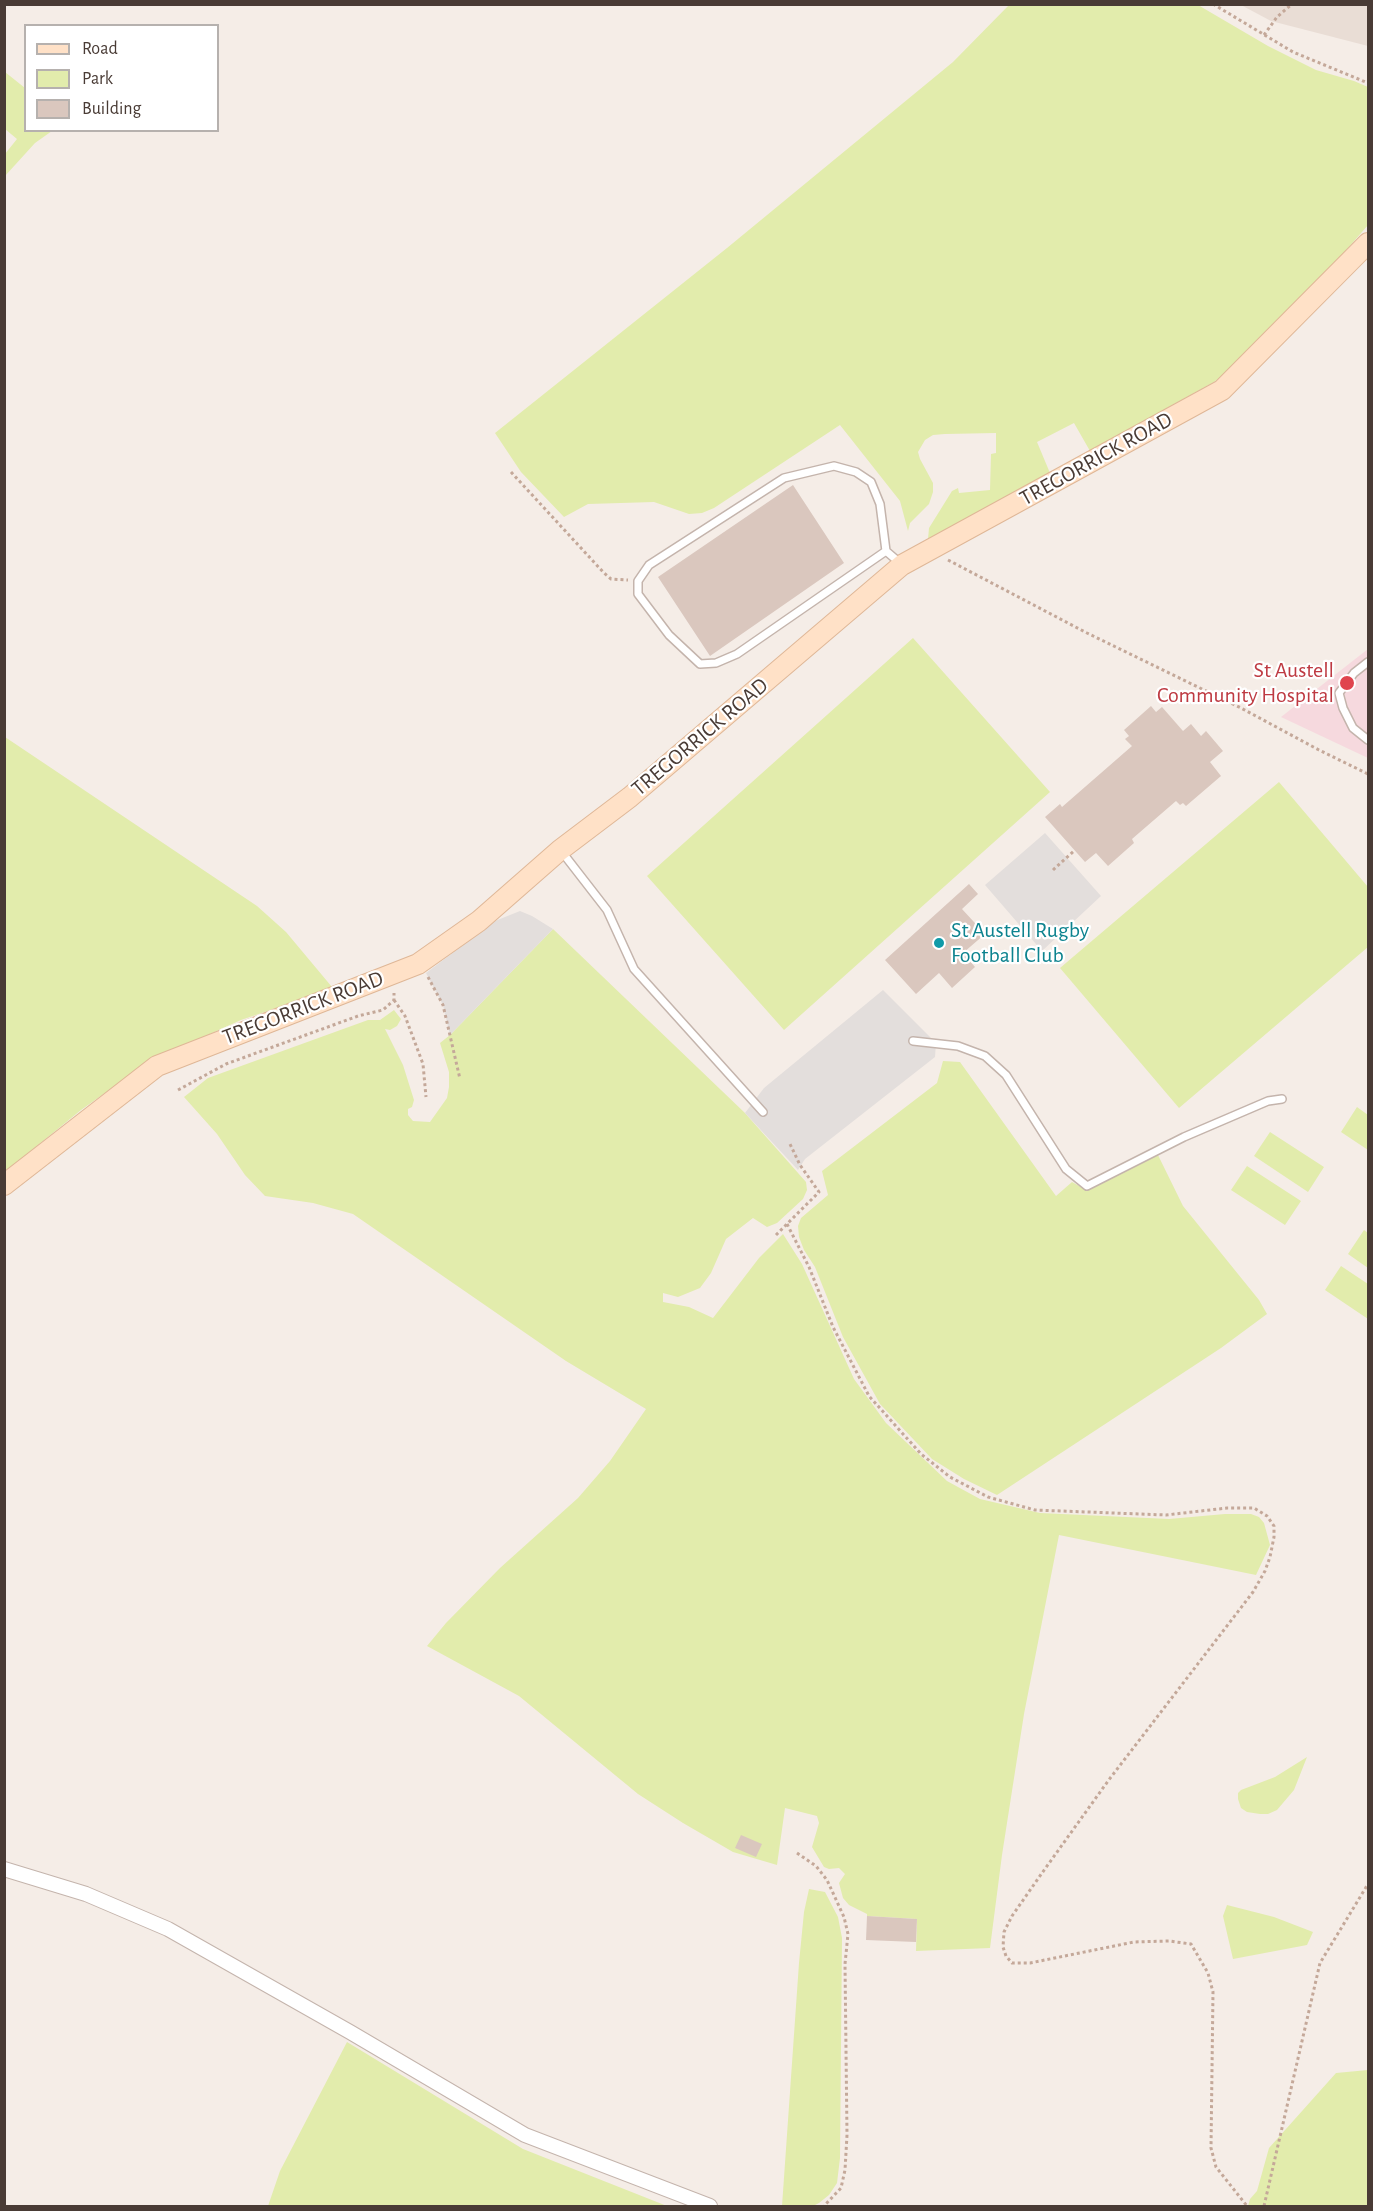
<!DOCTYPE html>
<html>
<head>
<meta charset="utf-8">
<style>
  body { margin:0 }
  #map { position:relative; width:1373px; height:2211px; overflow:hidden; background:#f5ede7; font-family:"Alegreya Sans",sans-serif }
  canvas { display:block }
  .frame { position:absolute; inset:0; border:6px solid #493b35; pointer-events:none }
  .legend { position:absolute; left:24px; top:24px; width:195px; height:108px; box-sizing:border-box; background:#fff; border:2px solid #b6b1ae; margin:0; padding:8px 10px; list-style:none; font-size:18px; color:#493b35 }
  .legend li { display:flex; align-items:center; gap:12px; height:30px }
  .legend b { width:30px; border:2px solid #b6b1ae }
</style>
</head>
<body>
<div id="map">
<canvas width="1373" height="2211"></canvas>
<div class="frame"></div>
<ul class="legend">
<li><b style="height:8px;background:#ffe1c7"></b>Road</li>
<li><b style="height:16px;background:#e2ecac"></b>Park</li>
<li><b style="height:16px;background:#dac7be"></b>Building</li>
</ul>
</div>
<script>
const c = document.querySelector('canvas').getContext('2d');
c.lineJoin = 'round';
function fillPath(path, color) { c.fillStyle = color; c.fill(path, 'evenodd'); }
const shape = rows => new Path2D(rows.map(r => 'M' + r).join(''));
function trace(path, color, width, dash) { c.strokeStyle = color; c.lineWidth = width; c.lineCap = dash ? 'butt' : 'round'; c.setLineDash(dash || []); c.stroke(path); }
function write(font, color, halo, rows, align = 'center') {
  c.font = font + ' "Alegreya Sans",sans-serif'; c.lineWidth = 4.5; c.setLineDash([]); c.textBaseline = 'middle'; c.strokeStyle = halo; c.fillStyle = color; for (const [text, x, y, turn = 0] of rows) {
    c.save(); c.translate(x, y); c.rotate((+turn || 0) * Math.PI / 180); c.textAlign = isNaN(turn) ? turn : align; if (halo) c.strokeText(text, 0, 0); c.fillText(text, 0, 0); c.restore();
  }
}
const residential = shape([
  [1241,5,1368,5,1368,46,1271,21]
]);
const medical = shape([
  [1368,649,1368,758,1281,717]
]);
const green = shape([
  [1009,5,1198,5,1268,46,1316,70,1354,81,1368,87,1368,225,1316,285,1249,354,1214,382,1090,451,1074,423,1037,442,1050,473,928,539,929,528,952,491,958,488,959,493,990,490,991,454,996,453,996,433,945,434,933,435,925,440,918,452,920,459,933,483,933,492,929,504,910,523,908,531,900,501,840,425,714,508,702,513,689,514,654,502,588,504,564,517,521,472,495,433,727,248,953,62],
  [5,72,25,88,26,130,52,131,35,143,5,176,5,154,17,139,5,129],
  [913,638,1050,792,784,1030,647,876],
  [5,737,257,906,286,932,332,987,306,998,241,1020,179,1048,133,1073,81,1110,5,1172],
  [1279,782,1368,887,1368,947,1179,1108,1060,968],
  [553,929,745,1113,806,1182,807,1190,803,1199,777,1223,767,1227,753,1218,726,1239,711,1273,700,1288,678,1297,663,1293,663,1302,689,1307,713,1318,759,1258,783,1234,802,1264,854,1379,886,1423,947,1481,980,1499,1040,1513,1169,1519,1225,1514,1251,1514,1259,1517,1264,1523,1270,1545,1256,1575,1059,1535,1024,1714,1002,1855,990,1948,916,1951,917,1919,867,1916,867,1914,849,1905,843,1898,839,1883,845,1874,839,1868,829,1869,824,1867,812,1847,819,1823,817,1816,785,1808,777,1865,733,1852,683,1823,638,1794,519,1696,427,1646,446,1623,500,1568,578,1498,610,1461,646,1409,566,1361,353,1214,313,1203,265,1196,245,1175,217,1134,184,1097,208,1078,368,1020,380,1020,394,1010,401,1019,397,1026,390,1030,385,1029,403,1065,414,1100,412,1107,408,1109,408,1115,413,1121,430,1122,447,1098,449,1087,449,1072,440,1043,450,1035],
  [943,1061,960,1062,1056,1196,1072,1182,1081,1187,1088,1187,1157,1153,1183,1206,1259,1300,1267,1314,1221,1348,997,1495,964,1479,932,1459,880,1404,843,1337,815,1267,804,1250,799,1237,798,1226,801,1218,828,1195,822,1171,937,1083],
  [1357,1107,1368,1115,1368,1150,1341,1132],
  [1270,1132,1324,1167,1308,1192,1254,1156],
  [1247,1166,1301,1201,1285,1225,1231,1190],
  [1364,1230,1368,1233,1368,1268,1348,1254],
  [1341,1266,1368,1284,1368,1319,1325,1290],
  [1307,1757,1294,1790,1277,1810,1268,1814,1260,1814,1247,1812,1241,1808,1238,1799,1238,1793,1241,1790,1275,1777],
  [809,1889,825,1892,838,1917,842,1938,840,2158,837,2183,829,2195,819,2203,813,2206,782,2206,799,1963,804,1912],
  [1227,1905,1274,1917,1313,1932,1307,1945,1233,1959,1223,1916],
  [347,2042,523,2149,667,2206,268,2206,280,2171],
  [1368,2070,1368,2206,1248,2206,1250,2199,1257,2191,1269,2148,1336,2073]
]);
const parking = shape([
  [1045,833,1101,896,1042,951,985,885],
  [520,911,532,916,553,929,450,1035,443,1005,426,973,495,921],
  [883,990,936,1043,935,1057,805,1159,798,1170,745,1113,764,1088]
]);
const building = shape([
  [793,485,844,563,710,656,658,577],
  [1151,706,1156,712,1162,707,1183,731,1191,724,1201,736,1206,731,1223,751,1210,762,1221,776,1186,806,1183,803,1180,805,1176,801,1132,839,1134,843,1108,866,1096,853,1085,862,1045,817,1060,804,1062,807,1132,746,1125,739,1129,736,1124,730],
  [969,884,978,894,962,909,985,934,963,953,975,967,952,988,939,973,916,994,885,960],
  [741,1835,762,1844,756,1857,735,1848],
  [867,1916,917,1919,916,1942,866,1940]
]);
const path = shape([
  [1213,4,1293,52,1368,83],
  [1264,35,1277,17,1292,4],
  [511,472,604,573,611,579,628,580],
  [948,560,1087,633,1241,708,1319,750,1368,774],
  [1053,870,1075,850],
  [428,977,443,1005,460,1079],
  [394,1000,405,1016,423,1064,426,1097],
  [178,1090,226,1064,358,1016,383,1010,394,1000,394,993],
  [787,1224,809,1267,833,1327,869,1396,921,1454,950,1477,988,1497,1035,1510,1166,1515,1227,1508,1254,1508,1267,1516,1274,1526,1274,1537,1270,1557,1265,1571,1253,1592,1108,1781,1042,1873,1012,1916,1004,1932,1003,1947,1006,1956,1012,1963,1030,1963,1134,1942,1169,1941,1191,1944,1208,1973,1213,1992,1211,2148,1216,2167,1247,2206],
  [776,1235,819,1192,800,1165,790,1144],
  [797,1853,816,1866,827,1880,844,1917,848,1934,845,1964,847,2135,845,2170,841,2188,824,2206],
  [1264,2206,1320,1963,1368,1884]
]);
const lane = shape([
  [886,551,880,504,871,482,856,472,834,466,784,478,649,565,638,581,638,594,669,635,700,664,716,663,737,654,886,551,900,563],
  [1368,662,1354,673,1339,693,1343,708,1353,728,1368,740],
  [562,852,607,910,634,969,763,1112],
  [913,1041,958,1046,985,1056,1006,1075,1066,1169,1087,1186,1184,1137,1268,1101,1282,1099]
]);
const street = shape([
  [4,1869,86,1894,168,1929,350,2032,525,2135,710,2206]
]);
const secondary = shape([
  [4,1185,157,1066,418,964,479,921,560,850,630,797,902,565,1222,390,1368,243]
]);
const markers = [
  [1347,683,8,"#e0444e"],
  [939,943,6,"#0f9aa8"]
];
const streetNames = [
  ["TREGORRICK ROAD",1096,459,-29],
  ["TREGORRICK ROAD",700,737,-40],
  ["TREGORRICK ROAD",303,1008,-21]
];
const healthNames = [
  ["St Austell",1334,670],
  ["Community Hospital",1334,695]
];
const cultureNames = [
  ["St Austell Rugby",951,930],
  ["Football Club",951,955]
];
fillPath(residential, '#e9ddd5');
fillPath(medical, '#f6d9de');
fillPath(green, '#e2ecac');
fillPath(parking, '#e3dedc');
fillPath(building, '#dac7be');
trace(lane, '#c4b4ac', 10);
trace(street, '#c4b4ac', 16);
trace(secondary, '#dfb797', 22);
trace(path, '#c4a899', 3, [3, 3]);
trace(lane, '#fff', 7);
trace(street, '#fff', 14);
trace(secondary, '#ffe1c7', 20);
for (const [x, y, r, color] of markers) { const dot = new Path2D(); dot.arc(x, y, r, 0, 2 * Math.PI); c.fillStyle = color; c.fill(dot); trace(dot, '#fff', 2); }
write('22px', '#493b35', '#fff', streetNames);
write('22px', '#be3a42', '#fff', healthNames, 'right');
write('22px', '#0d838f', '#fff', cultureNames, 'left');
</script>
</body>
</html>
